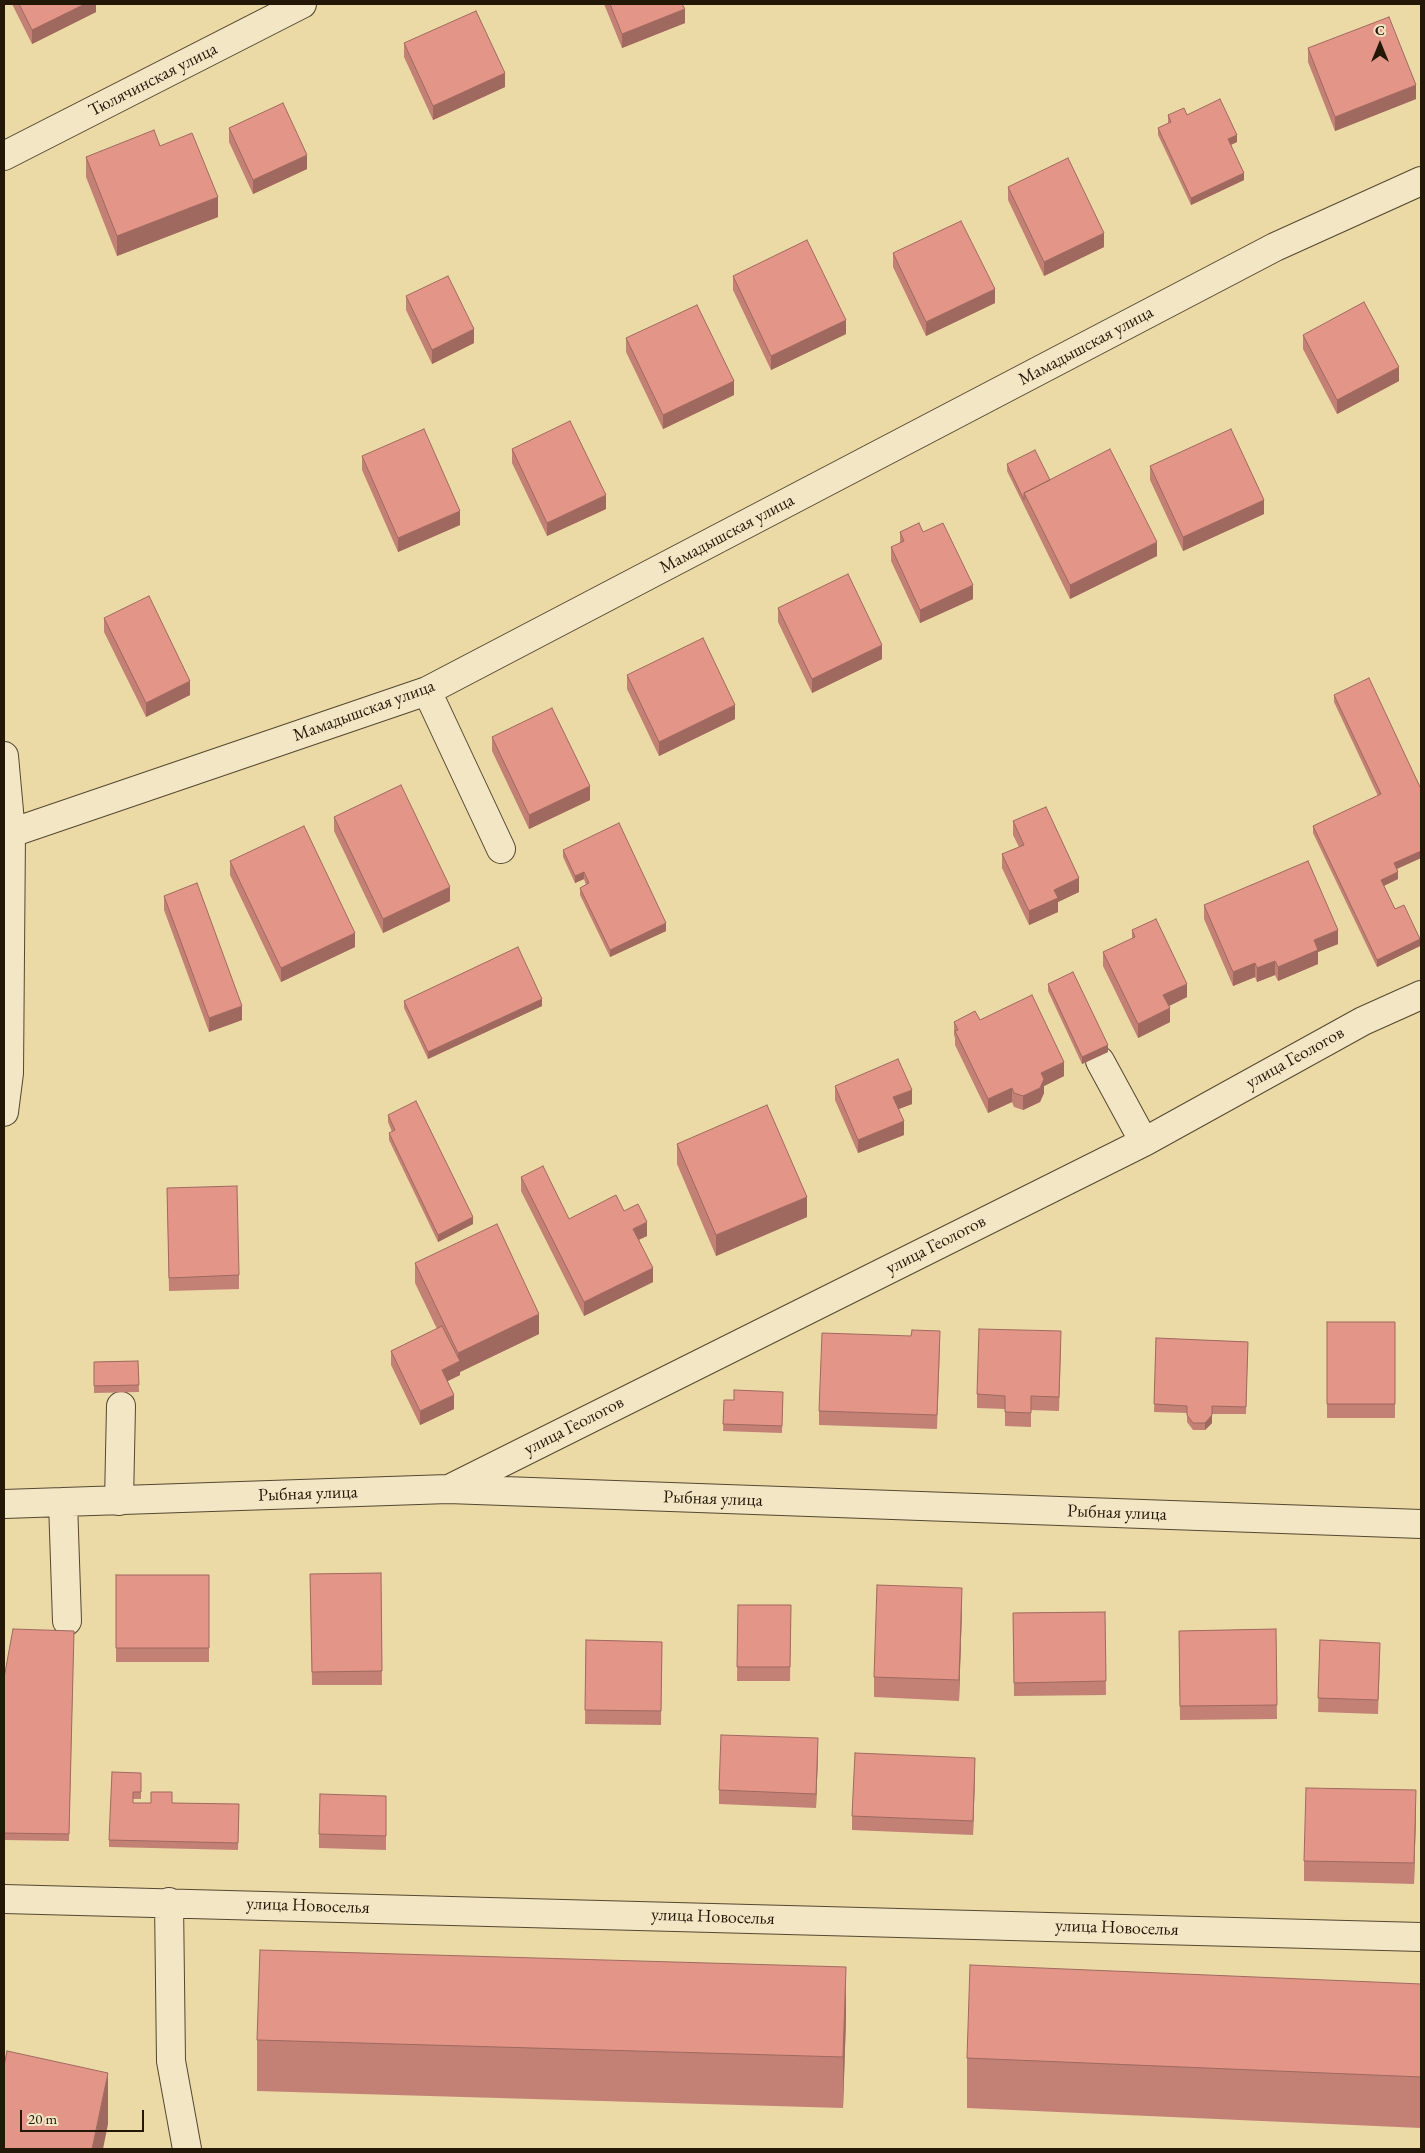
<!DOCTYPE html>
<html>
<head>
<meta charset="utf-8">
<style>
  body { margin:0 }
  #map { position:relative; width:1425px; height:2153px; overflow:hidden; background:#ebd9a6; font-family:"EB Garamond",serif }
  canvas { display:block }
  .frame { position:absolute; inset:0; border:5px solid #231708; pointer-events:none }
  .north { position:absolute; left:1355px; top:20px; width:50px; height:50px; -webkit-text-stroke:4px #f2e6c5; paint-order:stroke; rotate:0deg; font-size:14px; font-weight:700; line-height:20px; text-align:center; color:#231708 }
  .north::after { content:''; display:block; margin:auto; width:18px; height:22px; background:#231708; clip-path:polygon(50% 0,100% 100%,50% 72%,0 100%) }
  .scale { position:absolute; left:20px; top:2110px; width:124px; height:22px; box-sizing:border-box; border:2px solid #231708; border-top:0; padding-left:6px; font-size:15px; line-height:18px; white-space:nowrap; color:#231708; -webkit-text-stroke:4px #f2e6c5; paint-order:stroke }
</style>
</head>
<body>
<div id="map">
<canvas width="1425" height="2153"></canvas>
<div class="frame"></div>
<div class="north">С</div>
<div class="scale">20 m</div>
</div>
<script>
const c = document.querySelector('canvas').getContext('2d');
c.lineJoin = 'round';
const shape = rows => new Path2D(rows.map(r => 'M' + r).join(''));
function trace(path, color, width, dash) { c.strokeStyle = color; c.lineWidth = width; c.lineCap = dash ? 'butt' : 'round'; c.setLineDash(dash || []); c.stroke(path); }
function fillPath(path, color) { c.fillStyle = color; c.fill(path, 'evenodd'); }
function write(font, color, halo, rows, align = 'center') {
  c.font = font + ' "EB Garamond",serif'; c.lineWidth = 4; c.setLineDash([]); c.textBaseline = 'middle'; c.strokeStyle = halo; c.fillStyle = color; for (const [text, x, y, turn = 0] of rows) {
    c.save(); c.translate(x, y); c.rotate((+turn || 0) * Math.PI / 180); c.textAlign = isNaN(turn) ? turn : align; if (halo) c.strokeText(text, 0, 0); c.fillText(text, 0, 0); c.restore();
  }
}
const minor = shape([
  [4,156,302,4],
  [427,691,501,849],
  [4,756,11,833,9,1073,4,1112],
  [11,833,427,691,1275,247,1421,181],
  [1100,1061,1144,1142],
  [451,1488,1144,1142,1363,1021,1421,995],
  [119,1501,121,1406],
  [63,1502,67,1621],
  [4,1504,448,1489,1421,1524],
  [4,1899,1421,1937],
  [169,1902,171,2061,187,2149]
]);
const wall = shape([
  [12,4,96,4,96,12,32,44],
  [604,4,682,4,685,23,622,48],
  [404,43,505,87,433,120,404,57],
  [1308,48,1416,99,1335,131,1308,62],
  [1168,115,1187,115,1237,142,1231,145,1244,180,1191,205,1158,135,1158,128,1168,123],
  [229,128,307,169,253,194,229,142],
  [160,146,218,217,117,256,86,177,86,157],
  [1008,187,1104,247,1044,276,1008,200],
  [893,253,995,303,926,336,893,267],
  [733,276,846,334,771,370,733,290],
  [406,296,474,343,432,364,406,310],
  [1303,335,1399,381,1337,414,1303,349],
  [626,338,734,395,663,429,626,352],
  [512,449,606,509,547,536,512,463],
  [362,456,460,525,398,552,362,470],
  [1007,464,1050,480,1157,556,1070,599,1007,471],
  [1150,466,1264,514,1183,551,1150,480],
  [900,532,923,532,973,599,920,623,891,561,891,547,900,543],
  [778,608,882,659,812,693,778,622],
  [104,618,190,695,146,717,104,632],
  [627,675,735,719,659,756,627,689],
  [1334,695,1421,789,1421,858,1397,869,1398,879,1384,886,1395,909,1420,946,1377,967,1313,833,1313,826,1378,796,1334,702],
  [492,737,590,800,529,829,492,751],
  [334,817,450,901,383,933,334,831],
  [1013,821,1079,892,1058,902,1058,912,1029,925,1002,868,1002,854,1019,847,1013,835],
  [563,850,666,931,610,957,580,895,580,888,586,885,584,879,575,883,563,857],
  [230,861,355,947,281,982,230,875],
  [164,896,242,1020,209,1032,164,910],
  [1204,905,1338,944,1318,952,1318,964,1278,981,1275,975,1257,982,1255,977,1233,986,1204,919],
  [1132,930,1187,997,1169,1006,1170,1022,1138,1038,1103,966,1103,952,1132,939],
  [1048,984,1108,1052,1082,1064,1048,991],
  [404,1001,542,1006,428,1059,404,1008],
  [980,1020,1064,1076,1044,1086,1044,1093,1040,1102,1023,1110,1014,1107,1012,1102,988,1113,955,1045,955,1038,954,1035,954,1022],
  [835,1086,912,1104,899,1109,904,1135,858,1153,835,1100],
  [388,1115,473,1224,438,1242,389,1140,389,1133,392,1132,388,1122],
  [677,1144,807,1217,716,1256,677,1164],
  [521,1177,569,1219,624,1211,647,1236,639,1240,653,1282,584,1316,521,1191],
  [167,1188,239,1275,239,1289,169,1291],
  [415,1263,539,1334,460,1372,460,1375,447,1381,454,1409,420,1425,391,1365,391,1351,437,1329,415,1283],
  [1327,1322,1395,1322,1395,1418,1327,1418],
  [1156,1338,1248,1342,1246,1414,1212,1414,1212,1423,1205,1430,1193,1430,1187,1422,1187,1413,1154,1412],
  [940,1345,937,1429,819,1425,819,1411],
  [1061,1345,1059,1411,1031,1410,1031,1427,1005,1426,1005,1409,977,1408,977,1394],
  [138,1361,139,1392,94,1393,94,1362],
  [783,1392,782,1433,723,1431,724,1400,734,1400],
  [381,1573,382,1685,312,1685,310,1574],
  [116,1575,209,1575,209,1662,116,1662],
  [738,1605,791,1605,790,1681,737,1681],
  [962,1608,959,1701,874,1697,874,1677],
  [1105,1612,1106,1695,1014,1696,1013,1613],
  [1276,1629,1277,1719,1180,1720,1179,1631],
  [74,1631,69,1841,4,1840,4,1678],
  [586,1640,662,1642,661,1725,585,1724],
  [1320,1640,1380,1656,1378,1714,1318,1712],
  [818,1752,816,1808,719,1804,719,1790],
  [975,1772,973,1835,852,1830,852,1816],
  [141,1773,141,1799,133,1799,133,1803,239,1804,238,1850,109,1847,109,1840],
  [386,1796,386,1850,319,1848,319,1834],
  [1416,1810,1414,1884,1304,1881,1304,1861],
  [1421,1984,1421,2128,967,2108,967,2058],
  [846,2018,843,2108,257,2091,257,2040]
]);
const shadedWall = shape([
  [85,4,96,4,96,12,32,44,32,30],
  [685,9,685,23,622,48,622,34],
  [505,73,505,87,433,120,433,106],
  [1416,85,1416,99,1335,131,1335,117],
  [1237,135,1237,142,1228,146,1228,139],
  [307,155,307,169,253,194,253,180],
  [1244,173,1244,180,1191,205,1191,198],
  [218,197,218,217,117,256,117,236],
  [1104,233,1104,247,1044,276,1044,262],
  [995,289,995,303,926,336,926,322],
  [846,320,846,334,771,370,771,356],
  [474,329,474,343,432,364,432,350],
  [1399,367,1399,381,1337,414,1337,400],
  [734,381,734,395,663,429,663,415],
  [606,495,606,509,547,536,547,523],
  [1264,500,1264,514,1183,551,1183,537],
  [460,511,460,525,398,552,398,538],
  [1157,542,1157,556,1070,599,1070,585],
  [973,585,973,599,920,623,920,610],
  [882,645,882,659,812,693,812,679],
  [190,681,190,695,146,717,146,703],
  [735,705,735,719,659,756,659,742],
  [590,786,590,800,529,829,529,815],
  [1421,851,1421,858,1394,870,1394,863],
  [584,872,584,879,575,883,575,876],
  [1398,872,1398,879,1381,887,1381,880],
  [1079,878,1079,892,1058,902,1058,912,1029,925,1029,911,1054,890],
  [450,887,450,901,383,933,383,919],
  [666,923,666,931,610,957,610,950],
  [1338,930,1338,944,1318,952,1318,964,1278,981,1278,967,1314,940],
  [355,933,355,947,281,982,281,968],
  [1420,939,1420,946,1377,967,1377,960],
  [1275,961,1275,975,1257,982,1257,968],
  [1255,963,1255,977,1233,986,1233,972],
  [1187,984,1187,997,1163,1009,1163,995],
  [542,999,542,1006,428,1059,428,1052],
  [242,1006,242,1020,209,1032,209,1018],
  [1170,1008,1170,1022,1138,1038,1138,1024],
  [1108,1045,1108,1052,1082,1064,1082,1057],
  [1064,1062,1064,1076,1044,1086,1044,1093,1040,1102,1023,1110,1023,1096,1041,1073],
  [1012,1088,1012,1102,988,1113,988,1099],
  [912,1090,912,1104,893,1111,893,1097],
  [904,1121,904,1135,858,1153,858,1140],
  [807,1197,807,1217,716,1256,716,1235],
  [473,1217,473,1224,438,1242,438,1235],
  [647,1222,647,1236,633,1242,633,1229],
  [653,1268,653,1282,584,1316,584,1302],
  [539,1314,539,1334,460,1372,460,1375,442,1384,442,1370,458,1362,458,1353],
  [454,1395,454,1409,420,1425,420,1411],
  [1212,1415,1212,1423,1205,1430,1205,1423],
  [962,1588,962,1608,959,1701,959,1680],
  [818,1738,818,1752,816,1808,816,1794],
  [975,1758,975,1772,973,1835,973,1821],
  [1416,1790,1416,1810,1414,1884,1414,1863],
  [846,1967,846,2018,843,2108,843,2057],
  [108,2073,108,2124,103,2149,92,2149]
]);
const building = shape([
  [19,4,85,4,32,30,19,4],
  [610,4,682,4,685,9,622,34,610,4],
  [476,11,505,73,433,106,404,43,476,11],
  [1389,17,1416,85,1335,117,1308,48,1389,17],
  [1220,99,1237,135,1228,139,1244,173,1191,198,1158,128,1171,122,1168,115,1184,108,1187,115,1220,99],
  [283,103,307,155,253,180,229,128,283,103],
  [154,130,160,146,192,133,218,197,117,236,86,157,154,130],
  [1068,158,1104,233,1044,262,1008,187,1068,158],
  [961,221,995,289,926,322,893,253,961,221],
  [807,240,846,320,771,356,733,276,807,240],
  [448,276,474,329,432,350,406,296,448,276],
  [1364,302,1399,367,1337,400,1303,335,1364,302],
  [697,305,734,381,663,415,626,338,697,305],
  [570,421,606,495,547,523,512,449,570,421],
  [424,429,460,511,398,538,362,456,424,429],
  [1231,429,1264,500,1183,537,1150,466,1231,429],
  [1110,449,1157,542,1070,585,1024,493,1110,449],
  [1035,450,1050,480,1024,493,1024,500,1007,464,1035,450],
  [919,523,923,532,943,523,973,585,920,610,891,547,904,541,900,532,919,523],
  [848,574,882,645,812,679,778,608,848,574],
  [149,596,190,681,146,703,104,618,149,596],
  [703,638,735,705,659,742,627,675,703,638],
  [1369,678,1421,789,1421,851,1394,863,1398,872,1381,880,1395,909,1404,905,1420,939,1377,960,1313,826,1381,794,1334,695,1369,678],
  [552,708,590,786,529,815,492,737,552,708],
  [401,785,450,887,383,919,334,817,401,785],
  [1046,807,1079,878,1054,890,1058,898,1029,911,1002,854,1024,845,1013,821,1046,807],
  [619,823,666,923,610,950,580,888,589,883,584,872,575,876,563,850,619,823],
  [304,826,355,933,281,968,230,861,304,826],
  [1308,861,1338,930,1314,940,1318,950,1278,967,1275,961,1257,968,1255,963,1233,972,1204,905,1308,861],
  [197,883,242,1006,209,1018,164,896,197,883],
  [1156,919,1187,984,1163,995,1170,1008,1138,1024,1103,952,1135,937,1132,930,1156,919],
  [518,947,542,999,428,1052,404,1001,518,947],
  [1073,972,1108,1045,1082,1057,1048,984,1073,972],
  [1032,995,1064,1062,1041,1073,1044,1079,1040,1088,1023,1096,1014,1093,1012,1088,988,1099,955,1031,958,1030,954,1022,975,1011,980,1020,1032,995],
  [898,1059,912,1090,893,1097,904,1121,858,1140,835,1086,898,1059],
  [416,1101,473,1217,438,1235,389,1133,395,1130,388,1115,416,1101],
  [767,1105,807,1197,716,1235,677,1144,767,1105],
  [543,1166,569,1219,616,1195,624,1211,638,1204,647,1222,633,1229,653,1268,584,1302,521,1177,543,1166],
  [237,1186,239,1275,169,1278,167,1188,237,1186],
  [497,1224,539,1314,458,1353,415,1263,497,1224],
  [1327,1322,1395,1322,1395,1404,1327,1404,1327,1322],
  [442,1326,460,1361,442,1370,454,1395,420,1411,391,1351,442,1326],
  [979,1329,1061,1331,1059,1397,1031,1396,1031,1413,1005,1412,1005,1396,977,1394,979,1329],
  [912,1330,940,1331,937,1415,819,1411,822,1333,911,1336,912,1330],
  [1156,1338,1248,1342,1246,1407,1212,1406,1212,1415,1205,1423,1193,1423,1187,1415,1187,1406,1154,1404,1156,1338],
  [138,1361,139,1385,94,1386,94,1362,138,1361],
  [734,1390,783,1392,782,1426,723,1424,724,1400,734,1400,734,1390],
  [381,1573,382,1671,312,1672,310,1574,381,1573],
  [116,1575,209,1575,209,1648,116,1648,116,1575],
  [877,1585,962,1588,959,1680,874,1677,877,1585],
  [738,1605,791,1605,790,1667,737,1667,738,1605],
  [1105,1612,1106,1681,1014,1683,1013,1613,1105,1612],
  [13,1629,74,1631,69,1834,4,1833,4,1678,13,1629],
  [1276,1629,1277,1705,1180,1706,1179,1631,1276,1629],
  [586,1640,662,1642,661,1711,585,1710,586,1640],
  [1320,1640,1380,1643,1378,1700,1318,1698,1320,1640],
  [721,1735,818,1738,816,1794,719,1790,721,1735],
  [855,1753,975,1758,973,1821,852,1816,855,1753],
  [112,1772,141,1773,141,1792,133,1792,133,1803,151,1803,151,1792,172,1792,172,1803,239,1804,238,1843,109,1840,112,1772],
  [1306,1788,1416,1790,1414,1863,1304,1861,1306,1788],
  [320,1794,386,1796,386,1836,319,1834,320,1794],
  [260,1950,846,1967,843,2057,257,2040,260,1950],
  [970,1965,1421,1984,1421,2077,967,2058,970,1965],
  [7,2051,108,2073,92,2149,4,2149,4,2066,7,2051]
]);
const streetNames = [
  ["Тюлячинская улица",153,80,-27],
  ["Мамадышская улица",1086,346,-28],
  ["Мамадышская улица",727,534,-28],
  ["Мамадышская улица",364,711,-20],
  ["улица Геологов",1295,1058,-29],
  ["улица Геологов",936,1245,-27],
  ["улица Геологов",574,1426,-27],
  ["Рыбная улица",308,1494,-2],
  ["Рыбная улица",713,1499,2],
  ["Рыбная улица",1117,1513,2],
  ["улица Новоселья",308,1906,2],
  ["улица Новоселья",713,1917,2],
  ["улица Новоселья",1117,1928,2]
];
trace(minor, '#554830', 30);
trace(minor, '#f2e6c5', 28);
fillPath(wall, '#c38175');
fillPath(shadedWall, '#9f695f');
fillPath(building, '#e39688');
trace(building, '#9f695f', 1);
write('18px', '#231708', '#f2e6c5', streetNames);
</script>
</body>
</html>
